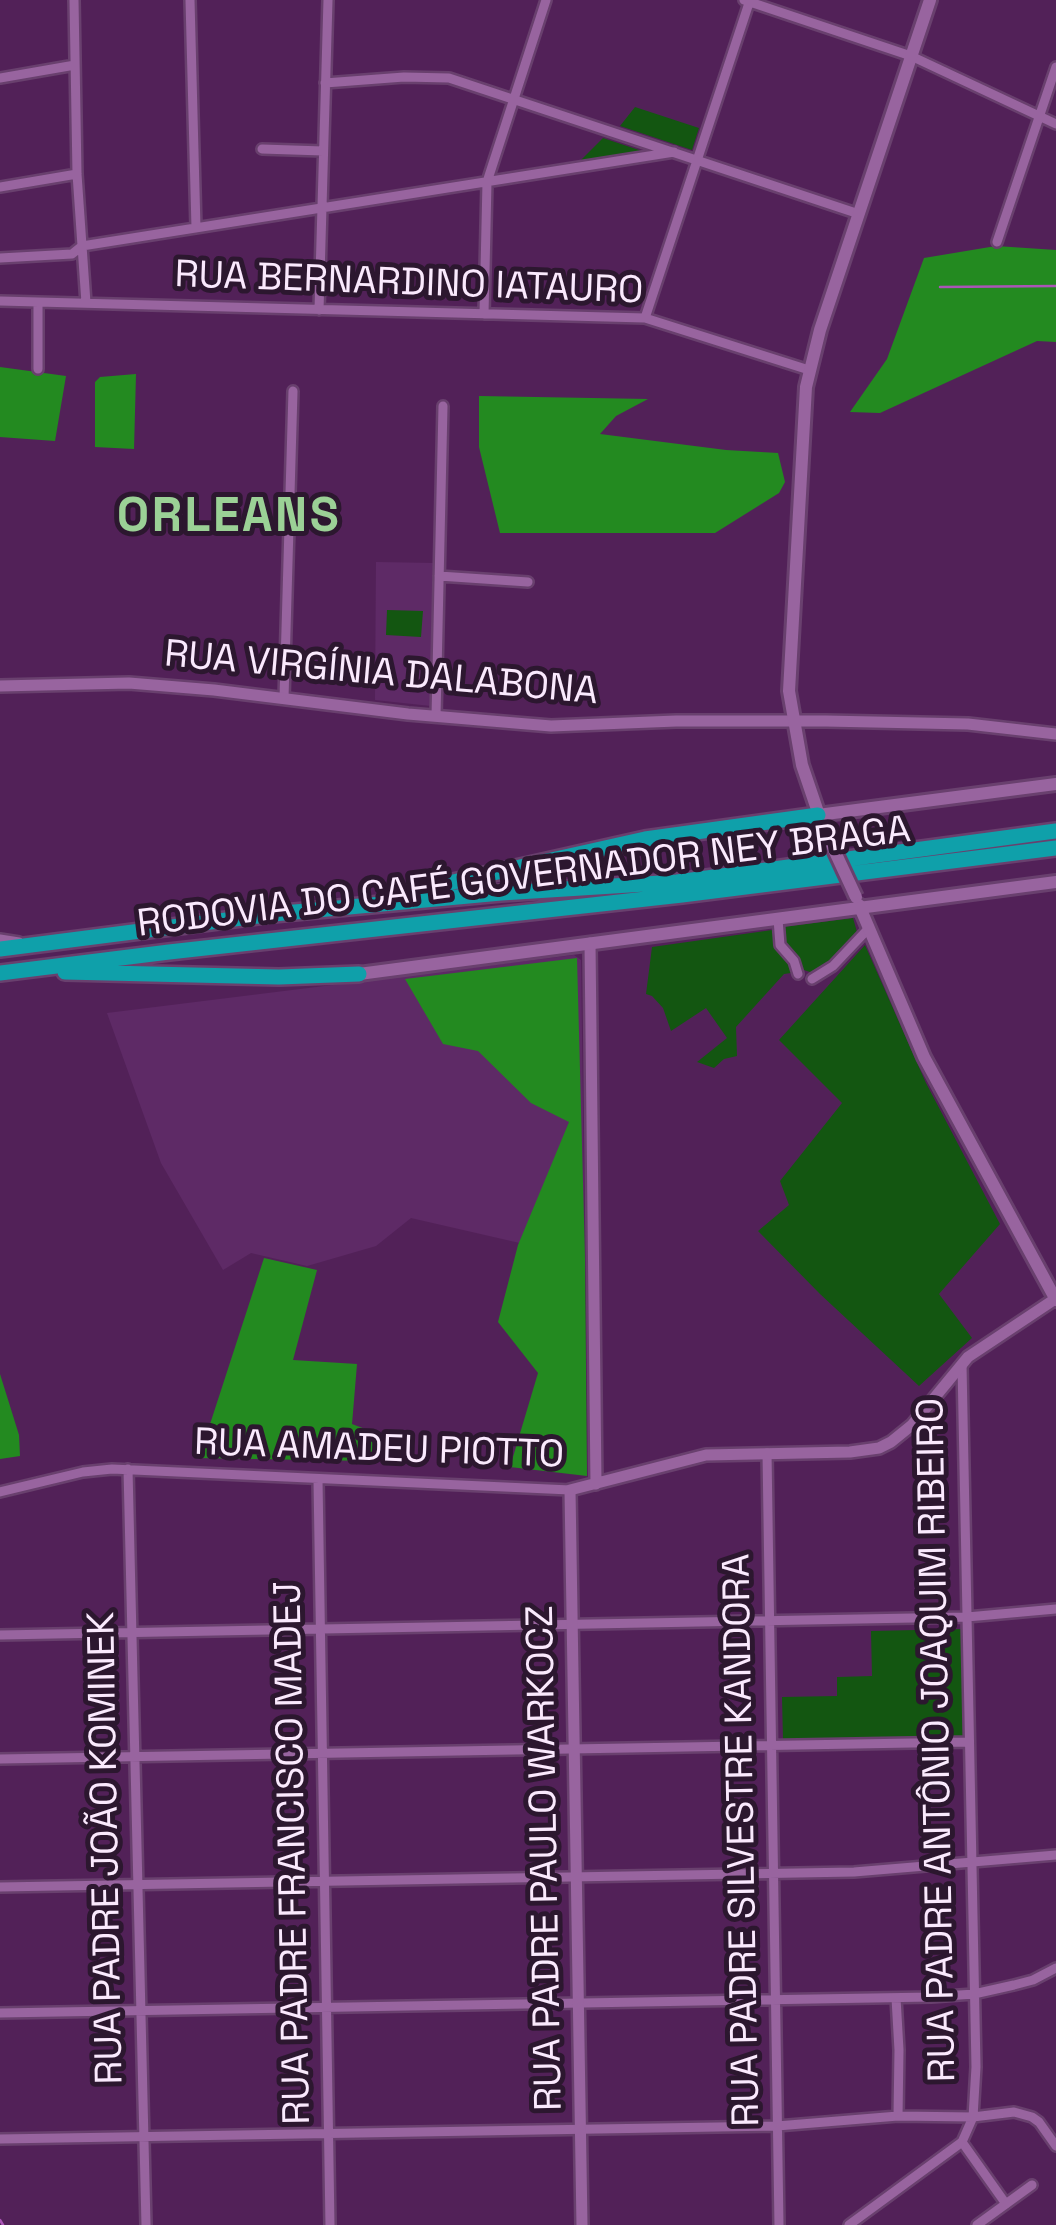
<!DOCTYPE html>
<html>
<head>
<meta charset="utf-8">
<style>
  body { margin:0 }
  canvas { display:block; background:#522158 }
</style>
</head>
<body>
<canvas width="1056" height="2225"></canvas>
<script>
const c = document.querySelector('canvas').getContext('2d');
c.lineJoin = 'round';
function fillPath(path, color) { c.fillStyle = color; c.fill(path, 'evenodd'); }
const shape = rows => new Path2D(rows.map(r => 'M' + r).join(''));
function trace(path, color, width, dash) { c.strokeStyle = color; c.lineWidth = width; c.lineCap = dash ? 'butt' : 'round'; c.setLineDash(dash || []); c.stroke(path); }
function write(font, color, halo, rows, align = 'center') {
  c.font = font + ' "Space Grotesk",sans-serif'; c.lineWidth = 10; c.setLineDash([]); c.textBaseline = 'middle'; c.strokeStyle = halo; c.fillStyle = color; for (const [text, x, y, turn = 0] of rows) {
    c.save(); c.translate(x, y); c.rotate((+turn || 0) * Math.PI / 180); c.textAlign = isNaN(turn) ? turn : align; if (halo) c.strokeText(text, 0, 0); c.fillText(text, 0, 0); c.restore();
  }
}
const built = shape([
  [376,562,433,563,431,706,375,700],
  [574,955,581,960,585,1258,411,1218,376,1246,314,1264,307,1266,251,1253,223,1270,161,1163,107,1013]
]);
const green = shape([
  [635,107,699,128,692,150,620,126],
  [603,138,645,152,577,164],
  [387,610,423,611,421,637,386,635],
  [853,918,857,932,828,964,813,973,801,969,794,954,783,942,782,927],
  [772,930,777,950,790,963,791,973,784,974,736,1027,737,1056,724,1059,714,1068,697,1062,727,1038,706,1008,671,1031,663,1008,652,996,646,994,652,947],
  [865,945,926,1083,1000,1224,939,1294,972,1338,919,1386,820,1294,758,1231,789,1205,780,1181,842,1103,779,1040],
  [962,1629,963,1737,783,1740,782,1697,837,1696,837,1677,872,1676,871,1631]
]);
const forest = shape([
  [996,246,1056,250,1056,342,1037,341,880,413,850,412,887,359,924,258],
  [0,367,66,376,55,441,0,437],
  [136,374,134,449,95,447,95,382,100,377],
  [479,396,648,399,616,416,600,434,726,450,778,453,785,482,779,493,715,533,500,533,479,447],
  [577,958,585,1258,587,1476,510,1467,538,1373,498,1322,518,1245,569,1122,531,1103,478,1051,443,1044,405,979],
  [264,1258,317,1270,293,1360,357,1364,352,1424,391,1439,369,1461,199,1458],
  [0,1374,19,1435,20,1456,0,1459]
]);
const stream = shape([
  [940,287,1056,286],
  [0,2220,3,2225]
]);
const minor = shape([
  [74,0,77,174,86,303],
  [190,0,196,228],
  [744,0,911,56,1056,124],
  [0,78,75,65],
  [325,83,404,77,449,78,859,214],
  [262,149,323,151],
  [0,187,77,174],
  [997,242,1056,67],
  [0,258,72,254,82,246,674,152],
  [0,301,645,318,809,370],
  [319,310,328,0],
  [484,314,487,182,546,0],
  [645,318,750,0],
  [38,369,38,302],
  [439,576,528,582],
  [284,698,293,391],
  [436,716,443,406],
  [778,919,780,945,794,961,798,974],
  [0,939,19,942],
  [812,979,833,966,869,928],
  [767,1453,779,2225],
  [128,1469,146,2225],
  [318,1480,330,2225],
  [0,1492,83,1472,112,1469,570,1490],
  [0,1635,967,1617,1056,1609],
  [0,1759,969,1742],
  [0,1887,854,1872,1056,1855],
  [896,1998,899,2050,898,2116],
  [0,2013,931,1997,974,1994,1014,1985,1033,1980,1056,1968],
  [0,2139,777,2126,898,2116,973,2117,1014,2112,1032,2117,1039,2122,1056,2146],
  [962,2142,1006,2204],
  [849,2225,962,2142,973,2117,976,2067,962,1365],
  [977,2225,1032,2185]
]);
const tertiary = shape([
  [0,686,129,683,214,690,408,714,551,726,676,721,826,721,968,724,1056,734],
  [590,943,596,1484],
  [582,2225,570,1490,706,1455,850,1452,879,1448,891,1442,912,1425,968,1357,1055,1299]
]);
const secondary = shape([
  [818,815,1056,784],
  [822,824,802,765,789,691,806,387,820,330,930,0],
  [859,905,924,1057,1056,1300],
  [359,974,1056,882]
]);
const motorway = shape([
  [395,895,645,839,818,815],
  [0,949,273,914,501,893,677,882,1056,831],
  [65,972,279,977,359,974],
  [0,973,169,952,682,895,1056,848]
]);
const secondaryBridge = shape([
  [823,826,856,897]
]);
const streetNames = [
  ["RUA BERNARDINO IATAURO",409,284,2],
  ["RUA VIRGÍNIA DALABONA",381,674,5],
  ["RODOVIA DO CAFÉ GOVERNADOR NEY BRAGA",524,878,-7],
  ["RUA AMADEU PIOTTO",379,1450,2],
  ["RUA PADRE ANTÔNIO JOAQUIM RIBEIRO",938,1740,-91],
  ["RUA PADRE SILVESTRE KANDORA",743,1840,-91],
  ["RUA PADRE JOÃO KOMINEK",107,1848,-91],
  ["RUA PADRE FRANCISCO MADEJ",294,1853,-91],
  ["RUA PADRE PAULO WARKOCZ",546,1858,-91]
];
const districtNames = [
  ["ORLEANS",229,518]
];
fillPath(built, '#5e2a66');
fillPath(green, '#135611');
fillPath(forest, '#238a20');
trace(stream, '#ab55b7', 2.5);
trace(minor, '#69406e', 14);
trace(tertiary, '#69406e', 16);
trace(secondary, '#69406e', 18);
trace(motorway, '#69406e', 20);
trace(minor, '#98649f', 9);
trace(tertiary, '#98649f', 11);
trace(secondary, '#98649f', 12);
trace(motorway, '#0fa0aa', 15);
trace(secondaryBridge, '#69406e', 18, []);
trace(secondaryBridge, '#98649f', 12);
write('38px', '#fae9fd', '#2c172f', streetNames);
c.letterSpacing = '2.5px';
write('bold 48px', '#9bd196', '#2c172f', districtNames);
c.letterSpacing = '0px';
</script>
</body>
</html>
